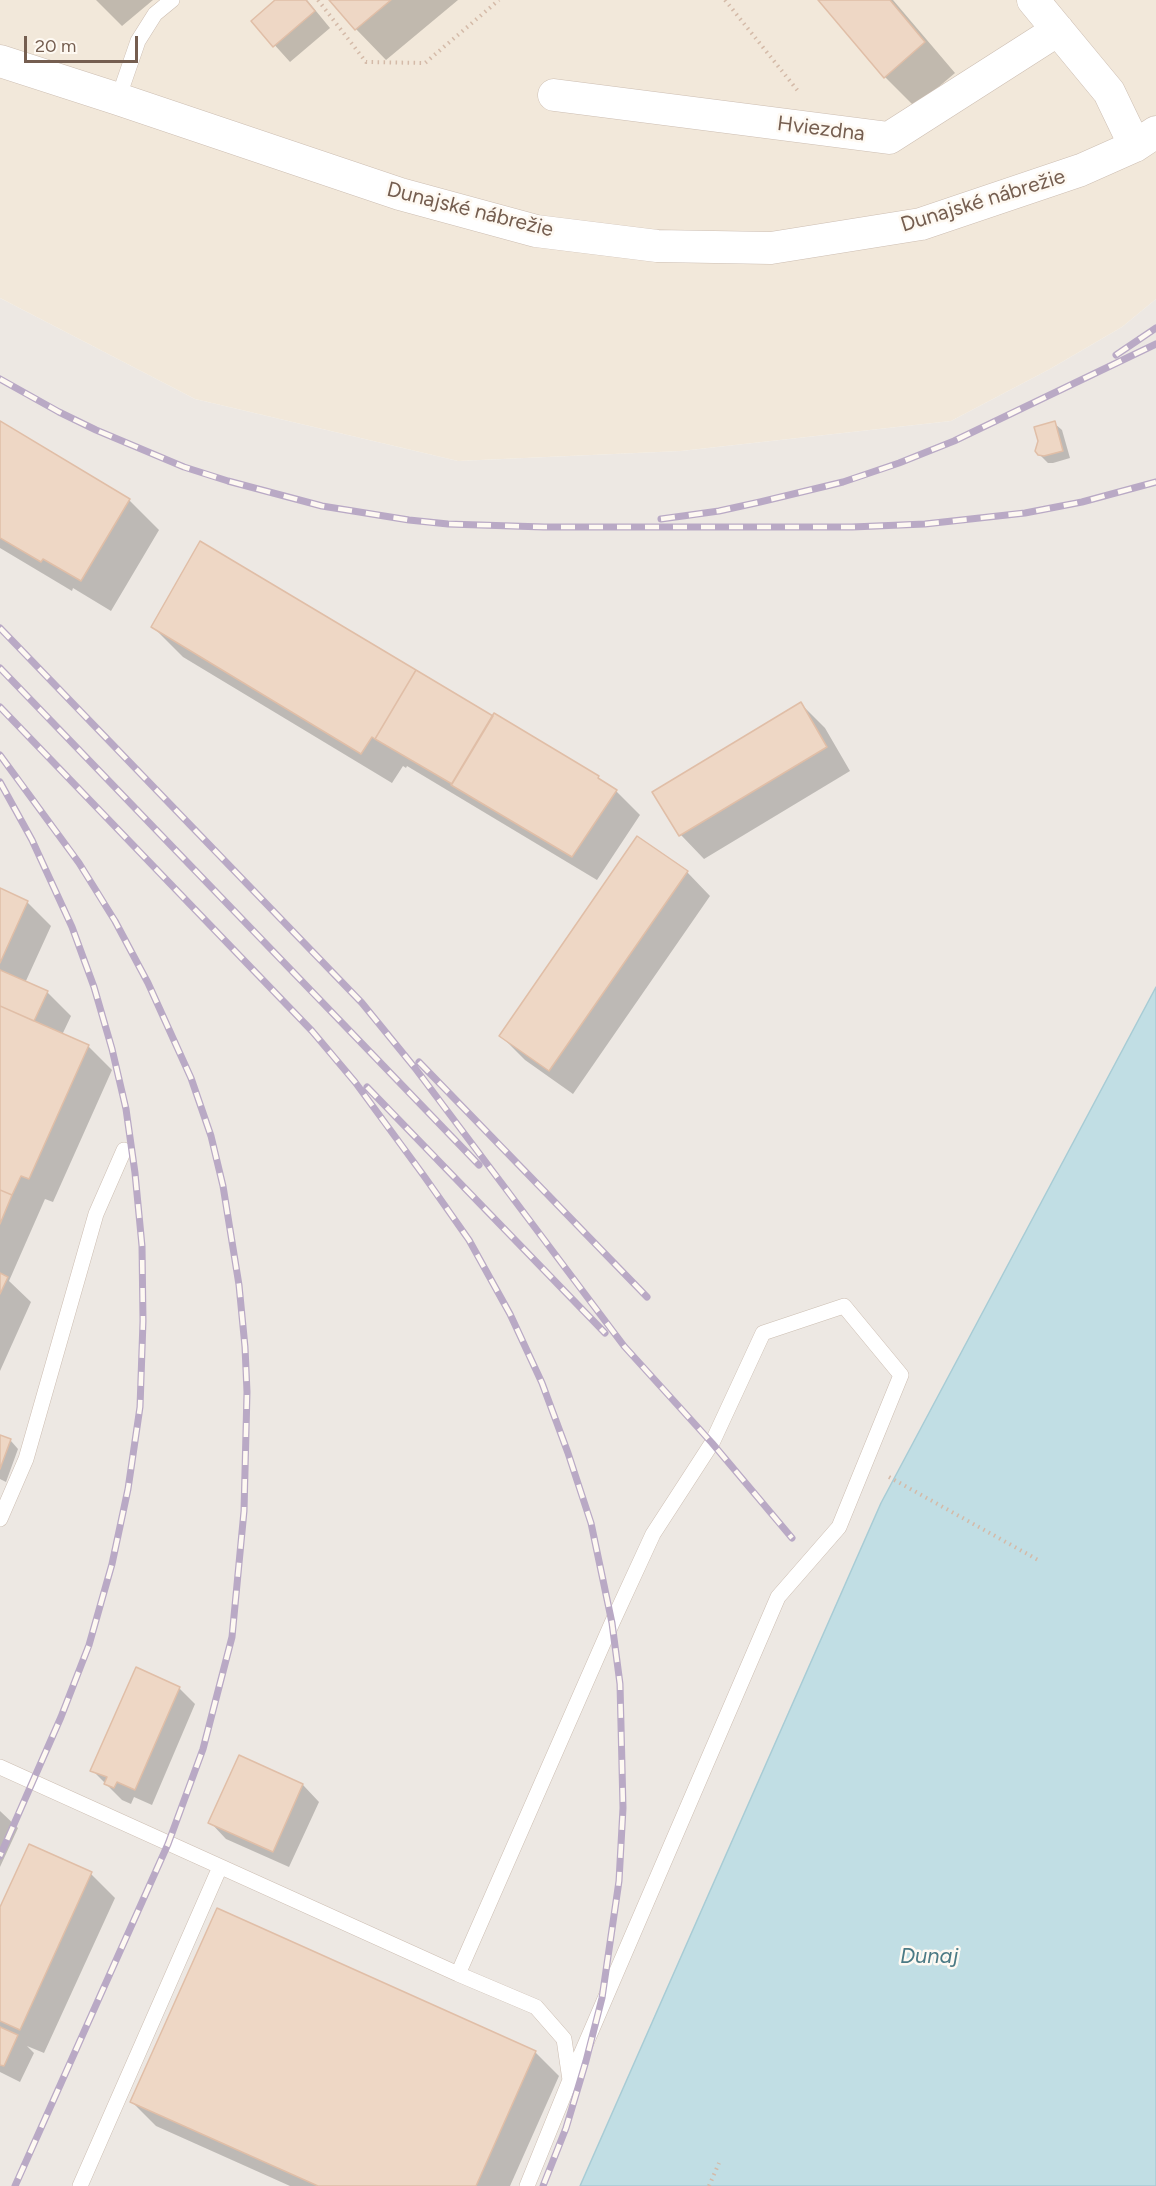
<!DOCTYPE html>
<html>
<head>
<meta charset="utf-8">
<style>
  body { margin:0 }
  #map { position:relative; width:1156px; height:2186px; overflow:hidden; background:#fbf5eb; font-family:Figtree,sans-serif }
  canvas { display:block }
  .scale { position:absolute; left:24px; top:36px; width:114px; height:27px; box-sizing:border-box; border:3px solid #755e50; border-top:0; padding-left:8px; font-size:18px; line-height:21px; white-space:nowrap; color:#755e50; -webkit-text-stroke:4px #fef9f2; paint-order:stroke }
</style>
</head>
<body>
<div id="map">
<canvas width="1156" height="2186"></canvas>
<div class="scale">20 m</div>
</div>
<script>
const c = document.querySelector('canvas').getContext('2d');
c.lineJoin = 'round';
function fillPath(path, color) { c.fillStyle = color; c.fill(path, 'evenodd'); }
const shape = rows => new Path2D(rows.map(r => 'M' + r).join(''));
function trace(path, color, width, dash) { c.strokeStyle = color; c.lineWidth = width; c.lineCap = dash ? 'butt' : 'round'; c.setLineDash(dash || []); c.stroke(path); }
function write(font, color, halo, rows, align = 'center') {
  c.font = font + ' Figtree,sans-serif'; c.lineWidth = 5; c.setLineDash([]); c.textBaseline = 'middle'; c.strokeStyle = halo; c.fillStyle = color; for (const [text, x, y, turn = 0] of rows) {
    c.save(); c.translate(x, y); c.rotate((+turn || 0) * Math.PI / 180); c.textAlign = isNaN(turn) ? turn : align; if (halo) c.strokeText(text, 0, 0); c.fillText(text, 0, 0); c.restore();
  }
}
const residential = shape([
  [0,0,1156,0,1156,299,1122,327,1050,369,951,421,681,451,458,461,195,399,0,298]
]);
const industrial = shape([
  [0,298,195,399,458,461,681,451,951,421,1050,369,1122,327,1156,299,1156,987,881,1503,580,2186,0,2186]
]);
const water = shape([
  [1156,987,1156,2186,580,2186,881,1503,1156,987]
]);
const shadow = shape([
  [96,0,153,0,122,26],
  [277,0,307,0,330,28,290,62,253,21],
  [331,0,458,0,386,60,356,29],
  [820,0,893,0,955,73,915,107,885,77],
  [0,422,129,500,159,530,111,611,73,588,72,591,0,548],
  [1054,423,1062,430,1070,458,1053,463,1048,463,1039,454],
  [153,627,493,718,494,716,598,778,616,791,640,815,597,880,407,766,406,768,403,766,392,783,183,657],
  [801,704,825,728,850,771,704,859,681,835,654,792],
  [687,872,710,896,573,1094,525,1060,501,1036],
  [0,890,27,902,51,926,25,983,47,992,71,1016,62,1035,88,1046,112,1070,53,1202,45,1199,9,1281,31,1302,0,1371],
  [0,1436,11,1441,18,1449,6,1482,0,1479],
  [179,1688,195,1704,152,1805,134,1797,131,1804,122,1800,92,1770],
  [240,1757,303,1785,319,1802,289,1867,226,1839,210,1822],
  [0,1811,18,1828,0,1867],
  [91,1874,115,1898,44,2053,27,2046,34,2053,20,2082,0,2072,0,1911],
  [535,2052,559,2076,510,2186,290,2186,156,2126,132,2102]
]);
const building = shape([
  [275,0,306,0,315,11,273,47,251,21,275,0],
  [329,0,391,0,355,30,329,0],
  [818,0,890,0,925,42,884,78,818,0],
  [0,421,130,499,81,581,43,559,41,562,0,538,0,421],
  [1055,421,1063,451,1044,456,1038,455,1035,451,1038,441,1034,427,1055,421],
  [200,541,416,670,375,739,372,737,361,754,151,627,200,541],
  [416,670,493,716,452,784,375,739,416,670],
  [801,702,827,747,679,836,652,792,801,702],
  [494,713,599,776,598,778,617,790,572,857,451,785,494,713],
  [637,836,688,871,549,1071,499,1036,637,836],
  [0,888,28,901,0,963,0,888],
  [0,970,48,991,34,1021,0,1006,0,970],
  [0,1006,89,1045,29,1179,21,1176,12,1195,0,1190,0,1006],
  [0,1190,12,1195,0,1224,0,1190],
  [0,1273,8,1277,0,1294,0,1273],
  [0,1435,11,1439,0,1469,0,1435],
  [136,1667,180,1687,135,1790,117,1782,114,1788,104,1784,107,1777,90,1771,136,1667],
  [239,1755,303,1784,273,1852,208,1823,239,1755],
  [29,1844,92,1872,20,2030,0,2021,0,1907,29,1844],
  [217,1908,536,2051,476,2186,318,2186,130,2102,217,1908],
  [0,2027,18,2035,4,2066,0,2065,0,2027]
]);
const path = shape([
  [318,0,366,62,425,63,499,0],
  [725,0,798,91],
  [889,1477,1040,1561],
  [709,2186,719,2163]
]);
const lane = shape([
  [118,99,138,41,155,14,172,0],
  [0,1519,26,1459,96,1214,124,1150],
  [0,1767,458,1974,536,2007,564,2039,570,2080,527,2186],
  [458,1974,612,1623,653,1534,712,1443,763,1333,844,1306,901,1375,839,1527,778,1597,570,2080],
  [80,2186,220,1867]
]);
const street = shape([
  [1033,0,1109,92,1135,146],
  [0,61,118,99,400,194,536,231,657,246,771,248,921,224,1081,170,1135,146,1156,132],
  [554,95,889,138,1058,30]
]);
const rail = shape([
  [1116,355,1156,328],
  [0,379,59,412,96,430,184,467,228,481,322,506,409,520,448,524,544,527,852,527,925,524,1025,513,1082,502,1156,482],
  [661,519,719,511,760,502,843,482,899,463,954,441,1156,344],
  [0,628,362,1003,415,1068,624,1346,712,1443,792,1538],
  [0,668,479,1165],
  [0,707,312,1031,355,1082,424,1176,469,1240,510,1314,542,1383,568,1453,591,1523,612,1623,620,1684,623,1808,619,1881,602,1998,586,2061,566,2128,543,2186],
  [0,755,79,863,115,921,148,983,191,1078,211,1136,223,1186,239,1285,245,1347,247,1392,244,1511,232,1637,203,1749,168,1844,15,2186],
  [0,782,32,840,72,927,94,987,112,1049,126,1109,135,1173,142,1246,143,1321,140,1407,128,1489,112,1564,89,1645,61,1717,0,1856],
  [419,1062,647,1297],
  [367,1087,605,1333]
]);
const streetNames = [
  ["Hviezdna",821,129,7],
  ["Dunajské nábrežie",983,201,-17],
  ["Dunajské nábrežie",470,210,14]
];
const waterNames = [
  ["Dunaj",929,1957]
];
fillPath(residential, '#f2e8da');
fillPath(industrial, '#ede8e3');
fillPath(water, '#c1dee4');
trace(water, '#a8ccd5', 1.5);
fillPath(shadow, '#0003');
fillPath(building, '#eed7c5');
trace(building, '#e0bea7', 1.5);
trace(lane, '#cdbeb2', 16);
trace(street, '#cdbeb2', 33);
trace(path, '#d4baa8', 4, [1.5, 4.5]);
trace(lane, '#fff', 15);
trace(street, '#fff', 32);
trace(rail, '#b9a9c5', 7);
trace(rail, '#fef9f2', 4.5, [14]);
write('21px', '#755e50', '#fef9f2', streetNames);
write('italic 22px', '#4b7a85', '#fef9f2', waterNames);
</script>
</body>
</html>
